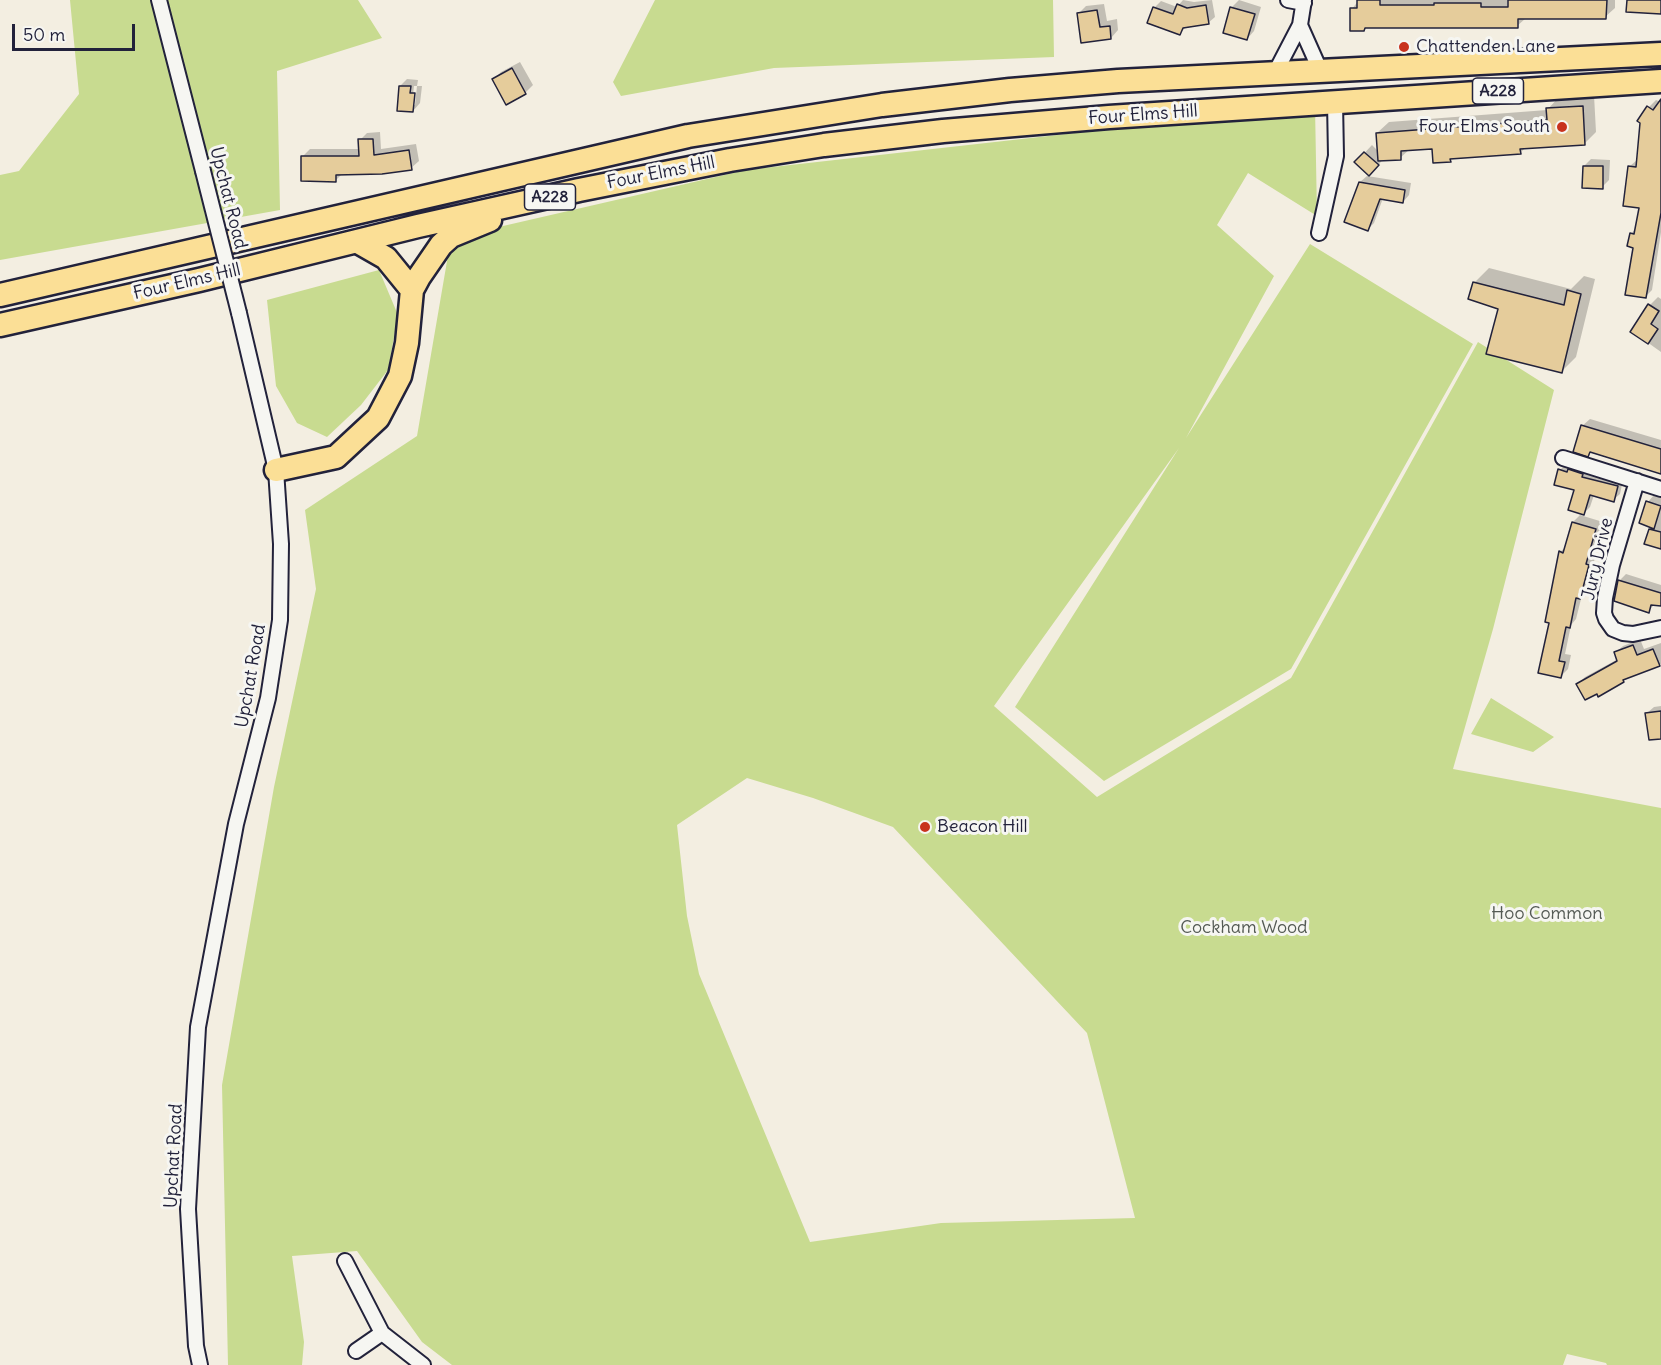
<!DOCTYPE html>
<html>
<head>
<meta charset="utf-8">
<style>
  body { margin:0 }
  #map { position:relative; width:1661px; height:1365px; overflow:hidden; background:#f3eee1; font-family:Delius,sans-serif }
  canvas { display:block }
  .scale { position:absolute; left:12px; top:24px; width:123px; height:27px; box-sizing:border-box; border:3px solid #22223b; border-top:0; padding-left:8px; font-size:18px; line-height:21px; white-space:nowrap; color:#22223b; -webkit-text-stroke:4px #f6f6f2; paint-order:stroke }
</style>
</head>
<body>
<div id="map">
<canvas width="1661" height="1365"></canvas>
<div class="scale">50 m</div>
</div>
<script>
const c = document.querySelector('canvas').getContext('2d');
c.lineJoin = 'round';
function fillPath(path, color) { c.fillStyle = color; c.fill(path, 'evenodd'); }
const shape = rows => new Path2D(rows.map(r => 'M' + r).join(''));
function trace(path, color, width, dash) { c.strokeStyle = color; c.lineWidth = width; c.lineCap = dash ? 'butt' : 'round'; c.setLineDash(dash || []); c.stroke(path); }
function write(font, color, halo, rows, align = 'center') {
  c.font = font + ' Delius,sans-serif'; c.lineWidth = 6; c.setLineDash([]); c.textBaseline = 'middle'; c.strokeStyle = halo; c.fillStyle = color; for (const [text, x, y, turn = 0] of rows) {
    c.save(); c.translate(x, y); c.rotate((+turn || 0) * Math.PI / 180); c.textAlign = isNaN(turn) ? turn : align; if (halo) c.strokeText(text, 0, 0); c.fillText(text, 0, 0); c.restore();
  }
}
const green = shape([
  [70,0,358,0,382,38,277,71,280,210,0,260,0,175,19,171,79,94],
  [655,0,1053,0,1054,57,774,68,621,96,613,82],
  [1315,106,1317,216,1248,173,1217,225,1274,276,1186,438,1310,244,1473,344,1291,669,1104,781,1015,707,1179,448,994,706,1097,797,1291,678,1478,342,1554,390,1493,629,1453,769,1661,808,1661,1365,1607,1365,1606,1363,1567,1354,1563,1365,452,1365,422,1342,357,1251,292,1256,304,1342,302,1365,228,1365,222,1085,274,787,316,589,305,510,417,436,451,238,746,170],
  [747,778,813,798,893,827,1087,1033,1135,1218,941,1223,810,1242,699,974,687,916,677,825],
  [379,270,398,315,388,370,361,405,327,437,297,423,276,386,267,300],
  [1491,698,1554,737,1533,752,1471,734]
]);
const shadow = shape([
  [1183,0,1194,2,1212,0,1215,17,1208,23,1186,27,1180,33,1149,22,1155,7,1161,1,1177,7],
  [1239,0,1261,7,1254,31,1247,39,1231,8],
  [1359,0,1615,0,1615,8,1605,17,1526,18,1517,26,1367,27,1364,30,1352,9],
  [1104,4,1107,21,1117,19,1118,30,1111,38,1079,13,1086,6],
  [520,62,533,85,525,93,506,103,494,79,501,72],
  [407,79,418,80,417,86,422,86,420,103,413,111,400,86],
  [414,86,417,86,415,105,412,105],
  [1594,95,1596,132,1585,143,1526,147,1520,153,1453,158,1450,160,1434,147,1410,149,1400,158,1383,159,1377,167,1356,162,1372,145,1378,151,1377,133,1389,122,1547,110,1559,97],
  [1656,100,1661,102,1661,136,1649,107],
  [380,132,381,149,416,144,419,161,411,168,343,173,336,180,303,156,310,149,360,149,360,140,367,133],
  [1661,146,1661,232,1652,290,1645,297,1631,234,1636,228,1640,206,1630,166,1637,160],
  [1591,159,1610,160,1609,180,1602,187,1584,166],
  [1367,176,1411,183,1409,195,1403,202,1383,198,1374,223,1368,229,1360,182],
  [1489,268,1571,289,1584,276,1595,279,1576,357,1561,372,1474,283],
  [1658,297,1661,299,1661,352,1633,332,1650,305],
  [1590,419,1661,440,1661,473,1592,451,1588,455,1582,426],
  [1566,464,1623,480,1620,494,1613,500,1594,495,1590,507,1584,513,1576,489,1560,470],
  [1654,495,1661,497,1661,546,1646,543,1652,526,1648,502],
  [1580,515,1603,522,1592,557,1595,558,1586,590,1582,595,1576,619,1571,625,1565,654,1571,655,1568,669,1561,676,1551,622,1560,552,1567,546,1573,522],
  [1626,574,1661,585,1661,605,1655,604,1648,611,1619,581],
  [1640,639,1644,649,1661,643,1661,664,1628,677,1599,695,1578,684,1585,677,1618,659,1616,652,1623,646],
  [1661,706,1661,737,1647,713,1654,707]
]);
const building = shape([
  [1357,0,1380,0,1380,5,1434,5,1434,3,1481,3,1481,7,1508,7,1508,0,1607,0,1606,19,1518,19,1518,28,1365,28,1364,31,1350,31,1350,8,1357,8,1357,0],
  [1627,0,1661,0,1661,14,1626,12,1627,0],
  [1177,4,1187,8,1206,5,1209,24,1183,28,1180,35,1147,23,1153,7,1173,14,1177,4],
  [1230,7,1255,14,1247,40,1223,33,1230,7],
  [1097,10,1100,27,1110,26,1111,39,1081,43,1077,13,1097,10],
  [512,68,526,94,506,105,492,79,512,68],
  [399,86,411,86,410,93,415,93,413,112,397,111,399,86],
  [1661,99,1661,213,1646,298,1625,295,1633,248,1627,246,1630,233,1634,234,1639,208,1623,206,1628,166,1636,167,1640,123,1637,121,1647,106,1653,110,1661,99],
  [1583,106,1585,145,1520,149,1521,154,1450,159,1451,162,1433,163,1432,149,1401,151,1401,160,1378,161,1376,133,1547,120,1546,108,1583,106],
  [358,139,373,139,374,155,409,150,412,170,382,174,336,175,336,182,301,181,301,156,359,156,358,139],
  [1364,152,1379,165,1369,176,1354,162,1364,152],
  [1583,166,1603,166,1603,189,1582,188,1583,166],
  [1359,182,1405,190,1403,203,1380,199,1368,231,1344,222,1359,182],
  [1473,282,1564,305,1567,290,1581,294,1562,373,1486,354,1498,309,1468,299,1473,282],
  [1648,304,1659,311,1651,324,1658,329,1648,344,1630,332,1648,304],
  [1581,425,1661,449,1661,474,1590,452,1588,457,1573,452,1581,425],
  [1558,469,1567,472,1568,469,1583,474,1582,477,1618,486,1614,502,1590,495,1584,515,1568,510,1574,490,1554,485,1558,469],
  [1646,501,1661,506,1654,529,1639,523,1646,501],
  [1572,522,1596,529,1586,564,1589,565,1580,599,1576,598,1570,628,1566,627,1559,661,1565,662,1561,678,1538,673,1549,623,1545,622,1559,551,1563,553,1572,522],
  [1649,529,1661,532,1661,549,1644,544,1649,529],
  [1618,580,1661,593,1661,606,1651,605,1649,613,1614,601,1618,580],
  [1633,645,1637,655,1653,649,1660,666,1623,680,1624,682,1598,697,1597,694,1585,700,1576,684,1617,661,1614,652,1633,645],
  [1661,711,1661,739,1649,740,1645,713,1661,711]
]);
const street = shape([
  [159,0,203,171],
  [1288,0,1304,3],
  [1300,25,1320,70],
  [1275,73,1300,25,1304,0],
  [1319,233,1336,156,1335,102],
  [1563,458,1661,489],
  [1637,481,1612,565,1605,598,1604,613,1606,619,1613,629,1623,633,1633,634,1661,628],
  [345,1261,382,1333,423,1365],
  [356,1351,382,1333],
  [200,1365,196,1346,188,1209,198,1027,236,824,268,698,280,620,281,544,276,470,239,313]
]);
const primary = shape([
  [358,242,386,258,412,290],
  [0,295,688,136,882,105,1010,90,1118,81,1661,54],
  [0,325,199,280,418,226,579,190,730,160,824,145,943,131,1109,117,1661,81],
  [276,470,336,457,378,418,400,376,407,343,412,290,419,277,441,245,451,236,490,220]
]);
const streetBridge = shape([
  [203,171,239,313]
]);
const markers = [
  [1404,47,6,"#c8321e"],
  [1562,127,6,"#c8321e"],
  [925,827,6,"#c8321e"]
];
const shields = [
  [1498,91,51],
  [550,197,51]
];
const shieldNames = [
  ["A228",1498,91],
  ["A228",550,197]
];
const poiNames = [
  ["Chattenden Lane",1416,47],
  ["Four Elms South",1550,127,"right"],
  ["Beacon Hill",937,827]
];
const streetNames = [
  ["Four Elms Hill",1143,115,-4],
  ["Four Elms Hill",661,173,-11],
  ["Upchat Road",228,198,76],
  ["Four Elms Hill",187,282,-13],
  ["Jury Drive",1598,559,-77],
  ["Upchat Road",251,676,-80],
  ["Upchat Road",174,1156,-87]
];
const parkNames = [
  ["Hoo Common",1547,914],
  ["Cockham Wood",1244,928]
];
fillPath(green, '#c8db90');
fillPath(shadow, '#0003');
fillPath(building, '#e5cc9b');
trace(building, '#22223b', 1.5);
trace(street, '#22223b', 18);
trace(primary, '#22223b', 27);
trace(street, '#f6f6f2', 14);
trace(primary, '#fbdf96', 22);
trace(streetBridge, '#22223b', 18, []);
trace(streetBridge, '#f6f6f2', 14);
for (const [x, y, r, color] of markers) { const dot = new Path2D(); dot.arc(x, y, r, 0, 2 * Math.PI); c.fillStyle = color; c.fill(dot); trace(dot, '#f6f6f2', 2); }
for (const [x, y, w] of shields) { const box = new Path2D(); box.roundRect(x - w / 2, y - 13, w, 26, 4.5); c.fillStyle = '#f6f6f2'; c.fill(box); trace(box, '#22223b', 1.5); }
write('bold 16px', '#22223b', null, shieldNames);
write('18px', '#22223b', '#f6f6f2', poiNames, 'left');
write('18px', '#22223b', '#f6f6f2', streetNames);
write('18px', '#545a54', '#f6f6f2', parkNames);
</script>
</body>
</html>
